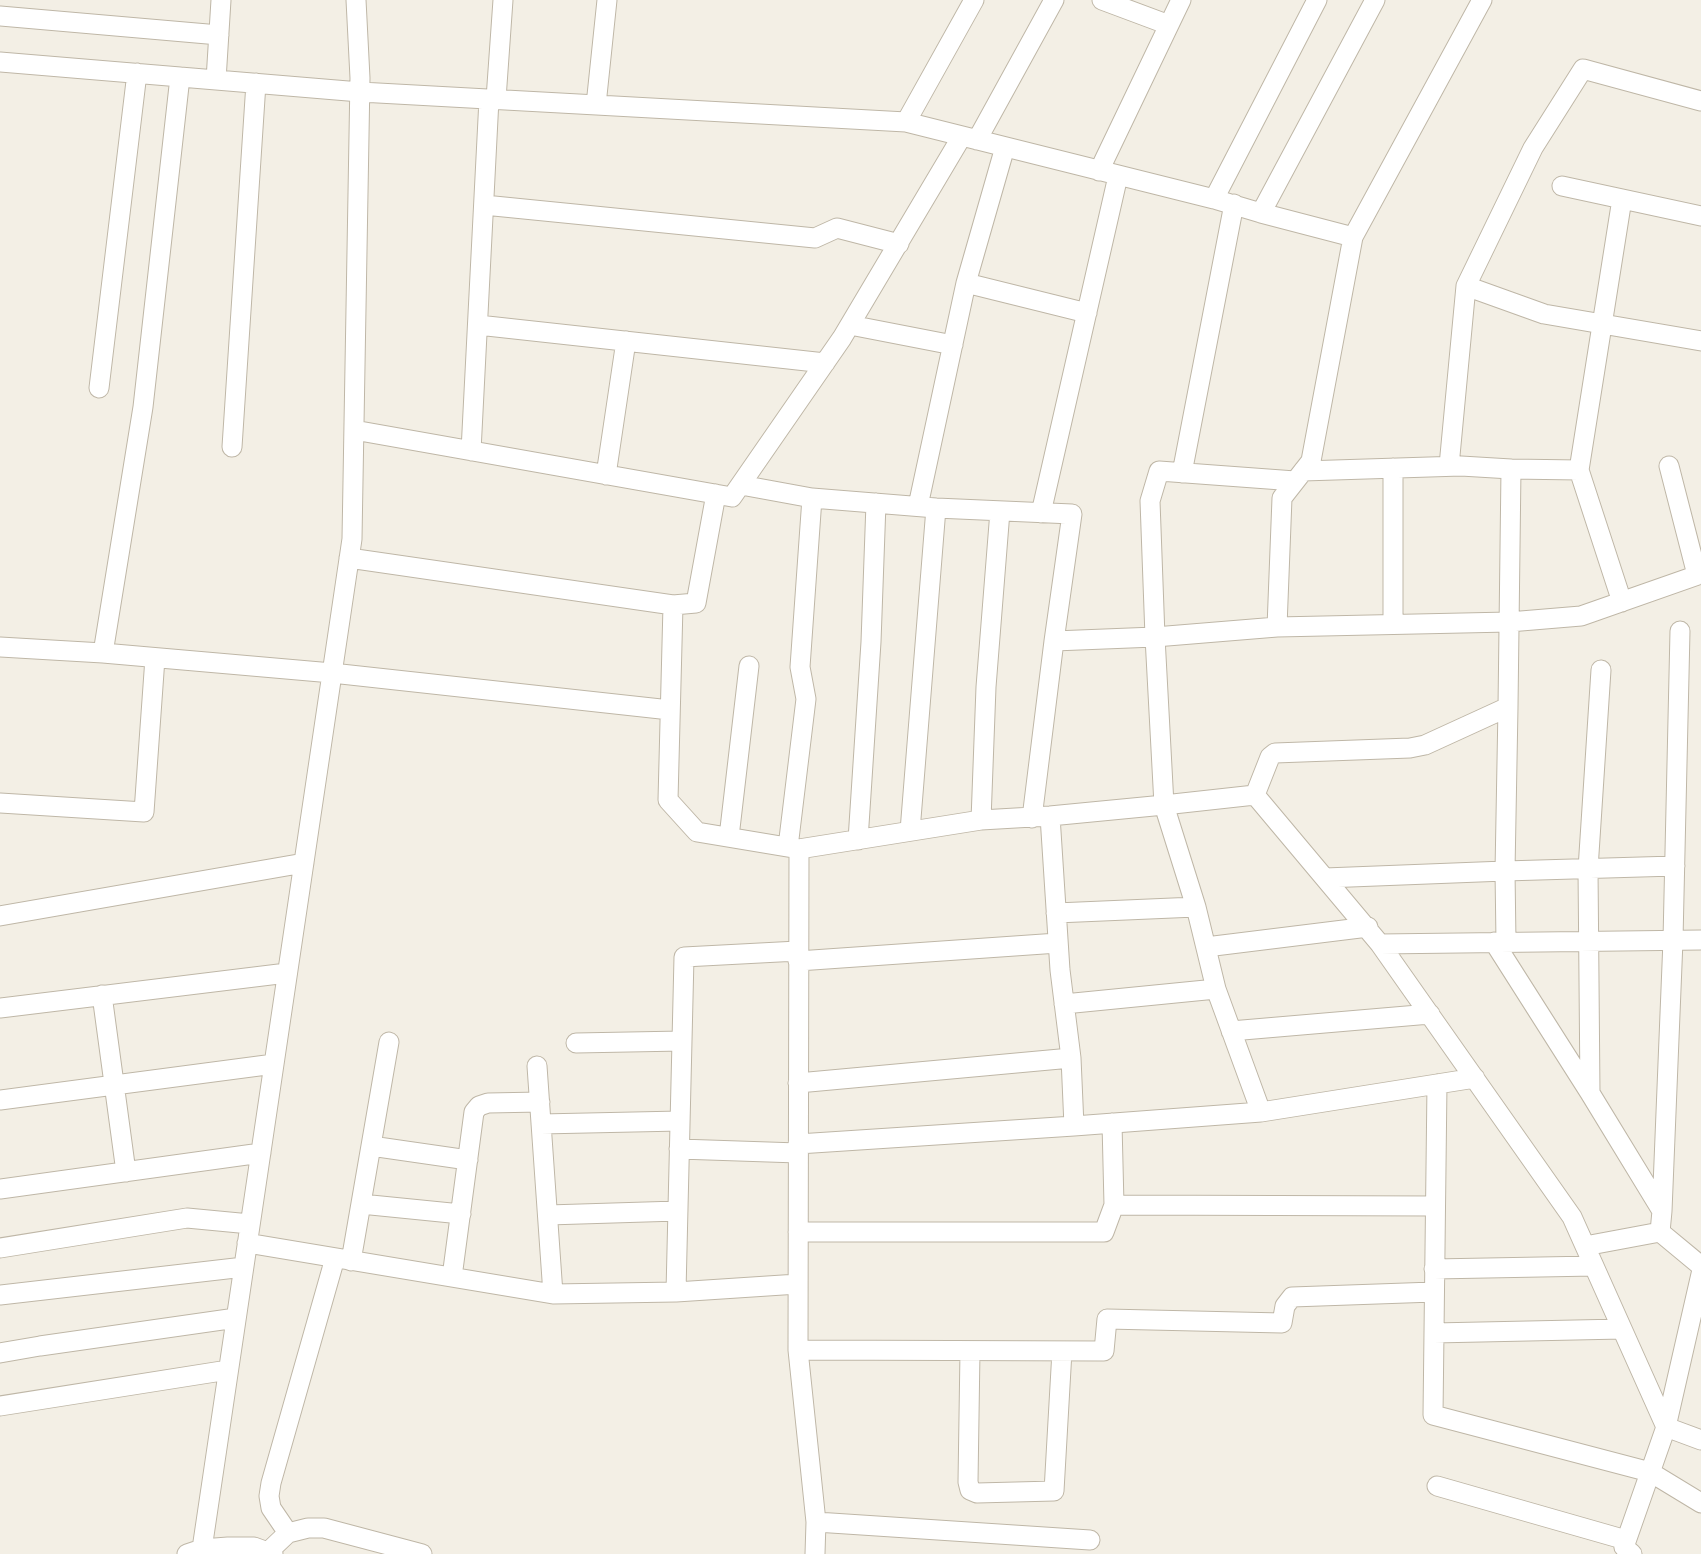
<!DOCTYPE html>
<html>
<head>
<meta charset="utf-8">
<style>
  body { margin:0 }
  canvas { display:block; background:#f3efe5 }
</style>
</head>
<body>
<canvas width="1701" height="1554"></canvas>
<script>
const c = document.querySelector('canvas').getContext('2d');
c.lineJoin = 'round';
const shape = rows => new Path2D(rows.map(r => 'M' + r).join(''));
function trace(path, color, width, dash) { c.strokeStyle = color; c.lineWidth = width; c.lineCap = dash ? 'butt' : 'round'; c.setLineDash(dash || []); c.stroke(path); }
const minor = shape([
  [1102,0,1169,25],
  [0,16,219,35],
  [0,62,360,92,906,122,1214,199,1261,213,1353,237,1311,461,1282,498,1277,627,1155,637,1164,805,1255,795,1380,944,1572,1217,1666,1427,1624,1547,1632,1554],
  [180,77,143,407,103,653,332,673,670,710],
  [216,80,221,0],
  [496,99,503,0],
  [596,105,607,0],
  [906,122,974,0],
  [977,140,1054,0],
  [1099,171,1181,0],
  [1562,186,1701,216],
  [1214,199,1317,0],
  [484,205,815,238,837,228,899,244],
  [1261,213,1375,0],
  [1353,237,1482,0],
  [966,283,1087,313],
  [1466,286,1533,148,1583,69,1701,101],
  [478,325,825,363],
  [850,325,953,345],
  [99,388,137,73],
  [354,430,732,497,842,338,962,136],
  [232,447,256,83],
  [471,451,489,99],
  [1449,466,1466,286,1544,314,1701,341],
  [1669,466,1697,575],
  [1393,468,1393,624],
  [1511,469,1579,470],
  [1182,473,1234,204],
  [606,475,626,341],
  [741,485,812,498,800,667,806,699,788,847],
  [812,498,936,508,1072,514,1054,641,1032,818],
  [918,506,966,283,1005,147],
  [1041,513,1118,176],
  [349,558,673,605,668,800,697,832,799,849,981,820,1050,816,1164,805,1196,907],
  [1622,602,1579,470,1622,199],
  [673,605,696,603,716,494],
  [1277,627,1509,622,1581,616,1701,574],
  [1054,641,1155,637,1150,501,1159,471,1295,481],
  [0,647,103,653],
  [1255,795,1270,757,1275,753,1410,748,1425,745,1508,707,1511,469,1461,466,1303,471],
  [0,803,144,812,155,658],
  [1050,816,1060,970,1071,1058,1074,1126],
  [981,820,986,687,1000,511],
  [910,831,936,508],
  [729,837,749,666],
  [858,840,871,642,876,503],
  [799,849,798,1350,816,1522,815,1554],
  [1325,878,1505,871,1675,866],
  [1056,913,1196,907,1216,989,1261,1112],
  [0,916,304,863],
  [1494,942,1590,1093,1662,1211,1660,1232],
  [1506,942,1505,871,1508,707],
  [1380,944,1701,940],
  [1206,947,1368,927],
  [798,961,1058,943],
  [102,995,126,1172],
  [1064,1004,1216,989],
  [0,1008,287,973],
  [1231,1031,1430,1014],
  [576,1043,682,1041],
  [537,1066,553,1294],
  [798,1083,1071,1058],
  [1437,1084,1433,1415,1650,1472,1701,1503],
  [1590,1093,1588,869,1601,670],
  [0,1100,274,1064],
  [541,1124,680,1121],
  [798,1144,1074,1126,1261,1112,1475,1078],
  [371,1146,468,1160],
  [679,1149,798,1153],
  [0,1189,261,1153],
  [361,1204,461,1214],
  [1114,1205,1435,1206],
  [1662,1211,1673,940,1680,631],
  [548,1215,678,1211],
  [798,1232,1104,1232,1114,1205,1112,1123],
  [247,1243,553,1294,676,1292],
  [1585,1246,1660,1232,1701,1266],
  [0,1248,187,1218,250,1224],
  [351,1261,389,1042],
  [1434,1269,1594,1266],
  [1701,1274,1666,1427,1701,1440],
  [452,1277,474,1112,479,1106,488,1103,540,1102],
  [798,1284,676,1292,684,957,798,951],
  [0,1295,244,1267],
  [1434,1333,1622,1329],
  [798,1350,1104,1351,1107,1319,1282,1323,1285,1306,1292,1297,1434,1292],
  [970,1351,968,1482,970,1490,977,1493,1054,1491,1062,1351],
  [0,1353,40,1346,236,1318],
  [0,1406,228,1370],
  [1437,1486,1626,1540],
  [816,1522,1090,1540],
  [288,1533,271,1508,269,1496,271,1483,335,1258],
  [202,1549,352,539,360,78,356,0],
  [268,1552,288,1533,308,1528,324,1528,422,1554],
  [187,1554,202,1549,228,1547,254,1547,273,1554]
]);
trace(minor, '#bfb7a7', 21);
trace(minor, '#fff', 19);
</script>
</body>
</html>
